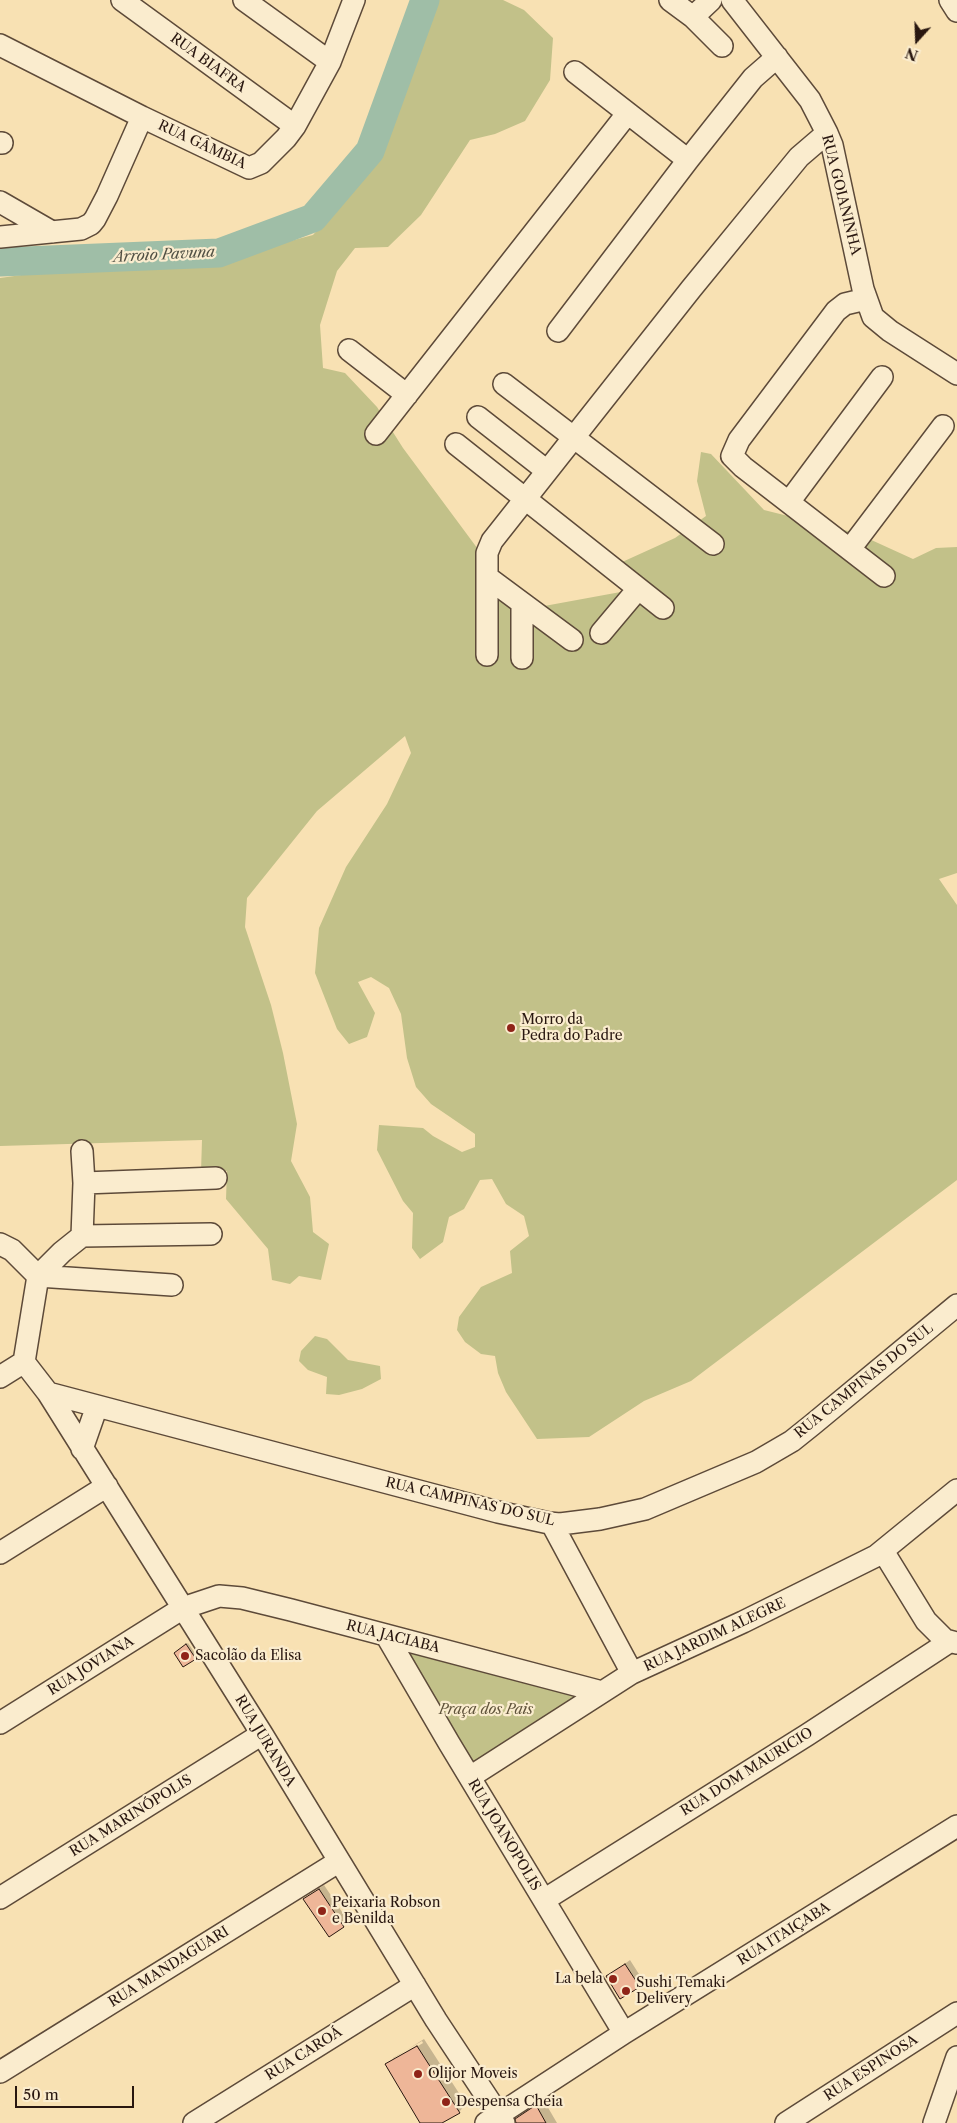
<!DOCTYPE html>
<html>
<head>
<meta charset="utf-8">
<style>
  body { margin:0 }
  #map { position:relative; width:957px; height:2123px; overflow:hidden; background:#f8e1b3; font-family:"Libre Caslon Text",serif }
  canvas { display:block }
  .north { position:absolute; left:892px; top:15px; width:50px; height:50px; -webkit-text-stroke:4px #faecce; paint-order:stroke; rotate:200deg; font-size:14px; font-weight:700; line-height:20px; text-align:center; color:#291710 }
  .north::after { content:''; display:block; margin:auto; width:18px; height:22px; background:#291710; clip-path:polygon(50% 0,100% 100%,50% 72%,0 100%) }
  .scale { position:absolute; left:15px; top:2086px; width:119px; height:22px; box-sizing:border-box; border:2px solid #291710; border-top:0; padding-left:6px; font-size:15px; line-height:18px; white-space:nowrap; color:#291710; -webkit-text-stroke:4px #faecce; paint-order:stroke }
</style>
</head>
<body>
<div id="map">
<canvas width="957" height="2123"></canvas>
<div class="north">N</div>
<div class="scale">50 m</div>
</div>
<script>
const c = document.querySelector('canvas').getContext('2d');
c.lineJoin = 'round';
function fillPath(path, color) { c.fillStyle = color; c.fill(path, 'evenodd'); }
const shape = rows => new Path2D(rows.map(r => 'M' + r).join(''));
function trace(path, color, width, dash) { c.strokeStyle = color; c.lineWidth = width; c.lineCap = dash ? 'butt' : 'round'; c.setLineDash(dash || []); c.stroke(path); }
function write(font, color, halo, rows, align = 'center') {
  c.font = font + ' "Libre Caslon Text",serif'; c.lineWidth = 4.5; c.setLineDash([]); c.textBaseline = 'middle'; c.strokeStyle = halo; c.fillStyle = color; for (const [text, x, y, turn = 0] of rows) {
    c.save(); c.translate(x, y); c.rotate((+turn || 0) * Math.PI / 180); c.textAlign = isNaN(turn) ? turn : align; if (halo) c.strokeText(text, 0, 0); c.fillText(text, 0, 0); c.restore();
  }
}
const green = shape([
  [435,0,503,0,524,10,553,38,550,80,525,121,495,134,470,140,421,215,388,247,355,248,337,271,320,325,323,368,345,373,377,407,403,448,489,564,517,611,626,591,620,563,675,538,706,516,697,481,701,452,711,454,764,510,856,533,913,559,936,548,957,547,957,873,939,879,957,905,957,1180,691,1381,644,1401,589,1437,537,1439,506,1392,498,1373,495,1356,481,1354,465,1342,457,1330,459,1317,481,1287,512,1273,510,1251,529,1236,524,1216,506,1204,492,1179,480,1180,464,1209,449,1217,443,1242,420,1259,412,1248,413,1213,403,1201,377,1150,379,1125,423,1128,433,1136,462,1152,475,1147,475,1134,431,1104,416,1087,407,1058,401,1014,389,988,371,977,358,982,375,1013,367,1037,349,1044,337,1029,315,973,319,928,346,867,387,804,411,753,405,736,317,811,247,898,245,927,271,1005,283,1053,297,1124,291,1161,310,1197,313,1232,329,1244,321,1280,299,1276,290,1284,272,1280,268,1249,226,1199,227,1171,201,1172,202,1140,0,1146,0,278,43,272,184,262,233,256,313,235,361,180,381,148],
  [315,1336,327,1339,348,1360,380,1366,381,1379,362,1389,339,1395,326,1394,327,1377,308,1370,299,1361,301,1351],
  [385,1637,602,1692,471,1774]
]);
const shadow = shape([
  [188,1643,197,1656,195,1658,177,1651],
  [324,1885,348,1921,329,1935,304,1899],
  [630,1960,644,1982,639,1986,607,1977],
  [424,2039,466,2104,459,2112,439,2123,421,2123,387,2065,394,2058],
  [422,2041,423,2043,393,2061,393,2058],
  [543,2099,557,2123,517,2123,517,2119,524,2112]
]);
const river = shape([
  [0,262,219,253,313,218,370,151,425,0]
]);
const building = shape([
  [186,1644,196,1659,183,1667,174,1653,186,1644],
  [319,1889,344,1927,329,1937,303,1899,319,1889],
  [625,1964,640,1987,620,1999,606,1976,625,1964],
  [417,2046,460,2113,442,2123,420,2123,385,2064,417,2046],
  [536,2105,546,2123,516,2123,515,2119,536,2105]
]);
const minor = shape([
  [122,0,295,126],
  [244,0,330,62],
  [670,0,693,17,722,46],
  [732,0,810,100,827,133,832,145,863,289,873,317,890,331,957,374],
  [950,0,957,11],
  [693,17,711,0],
  [0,45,142,117,249,168,261,163,286,138,295,126,330,62,354,0],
  [575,72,688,160],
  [0,143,2,143],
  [0,202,52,232],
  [0,237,81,229,91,224,95,219,107,196,142,117],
  [866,299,845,304,836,311,739,440,732,456,743,467,884,576],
  [558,331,688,160,753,78,777,57],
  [349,350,407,395],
  [504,384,713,544],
  [478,417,547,471],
  [376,434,627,114],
  [456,444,663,608],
  [789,502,882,377],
  [850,549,943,426],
  [487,577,572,640],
  [601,633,638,589],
  [487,655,487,553,492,541,691,289,799,157,827,133],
  [522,658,522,604],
  [84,1183,216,1178],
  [82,1236,84,1183,82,1151],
  [0,1244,12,1250,38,1276,172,1285],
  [24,1362,48,1393,262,1734,436,2020,504,2123],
  [24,1362,38,1276,62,1252,82,1236,211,1234],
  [0,1377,24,1362],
  [48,1393,498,1512,549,1523,560,1524,600,1519,645,1509,756,1462,792,1441,812,1425,957,1305],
  [82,1449,97,1406],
  [552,1524,632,1673],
  [883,1551,926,1621,945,1640,957,1643],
  [0,1553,107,1486],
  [386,1635,449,1743,624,2033],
  [0,1723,183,1608,219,1596,242,1598,291,1610,602,1692],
  [470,1777,632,1673,743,1622,876,1556,957,1490],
  [0,1898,262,1734],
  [544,1900,807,1735,949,1642],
  [0,2072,338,1862],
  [194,2123,415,1985],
  [486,2123,624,2033,957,1826],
  [786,2123,957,2013],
  [934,2123,957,2057]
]);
const markers = [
  [511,1028,5,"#8f2418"],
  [185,1656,5,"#8f2418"],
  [322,1911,5,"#8f2418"],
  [613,1979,5,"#8f2418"],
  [626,1991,5,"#8f2418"],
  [418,2074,5,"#8f2418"],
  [446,2102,5,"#8f2418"]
];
const streetNames = [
  ["RUA BIAFRA",208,63,36],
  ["RUA GÂMBIA",202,145,25],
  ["RUA GOIANINHA",841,195,76],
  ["RUA CAMPINAS DO SUL",864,1381,-39],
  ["RUA CAMPINAS DO SUL",470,1502,13],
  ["RUA JARDIM ALEGRE",715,1635,-25],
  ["RUA JACIABA",393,1637,14],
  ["RUA JOVIANA",91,1666,-32],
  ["RUA JURANDA",265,1741,59],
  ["RUA DOM MAURICIO",747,1772,-32],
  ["RUA MARINÓPOLIS",131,1816,-32],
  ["RUA JOANOPOLIS",504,1835,59],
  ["RUA ITAIÇABA",784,1934,-32],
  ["RUA MANDAGUARI",169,1967,-32],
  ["RUA CAROÁ",304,2054,-32],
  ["RUA ESPINOSA",871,2068,-33]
];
const poiNames = [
  ["Morro da",521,1020],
  ["Pedra do Padre",521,1036],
  ["Sacolão da Elisa",195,1656],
  ["Peixaria Robson",332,1903],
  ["e Benilda",332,1919],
  ["La bela",603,1979,"right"],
  ["Sushi Temaki",636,1983],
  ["Delivery",636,1999],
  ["Olijor Moveis",428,2074],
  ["Despensa Cheia",456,2102]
];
const parkNames = [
  ["Praça dos Pais",486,1710]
];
const waterNames = [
  ["Arroio Pavuna",164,255,-3]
];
fillPath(green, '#c2c189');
fillPath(shadow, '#0003');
trace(river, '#9fbea7', 29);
fillPath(building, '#eeb698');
trace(building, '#291710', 1);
trace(minor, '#5d4a39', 24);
trace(minor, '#faecce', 21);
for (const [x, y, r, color] of markers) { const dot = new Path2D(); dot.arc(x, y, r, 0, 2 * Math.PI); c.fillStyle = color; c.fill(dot); trace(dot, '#faecce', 2); }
write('14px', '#291710', '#faecce', streetNames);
write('14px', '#291710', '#faecce', poiNames, 'left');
write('italic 14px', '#5f523a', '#faecce', parkNames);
write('italic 15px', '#525145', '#faecce', waterNames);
</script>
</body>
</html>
